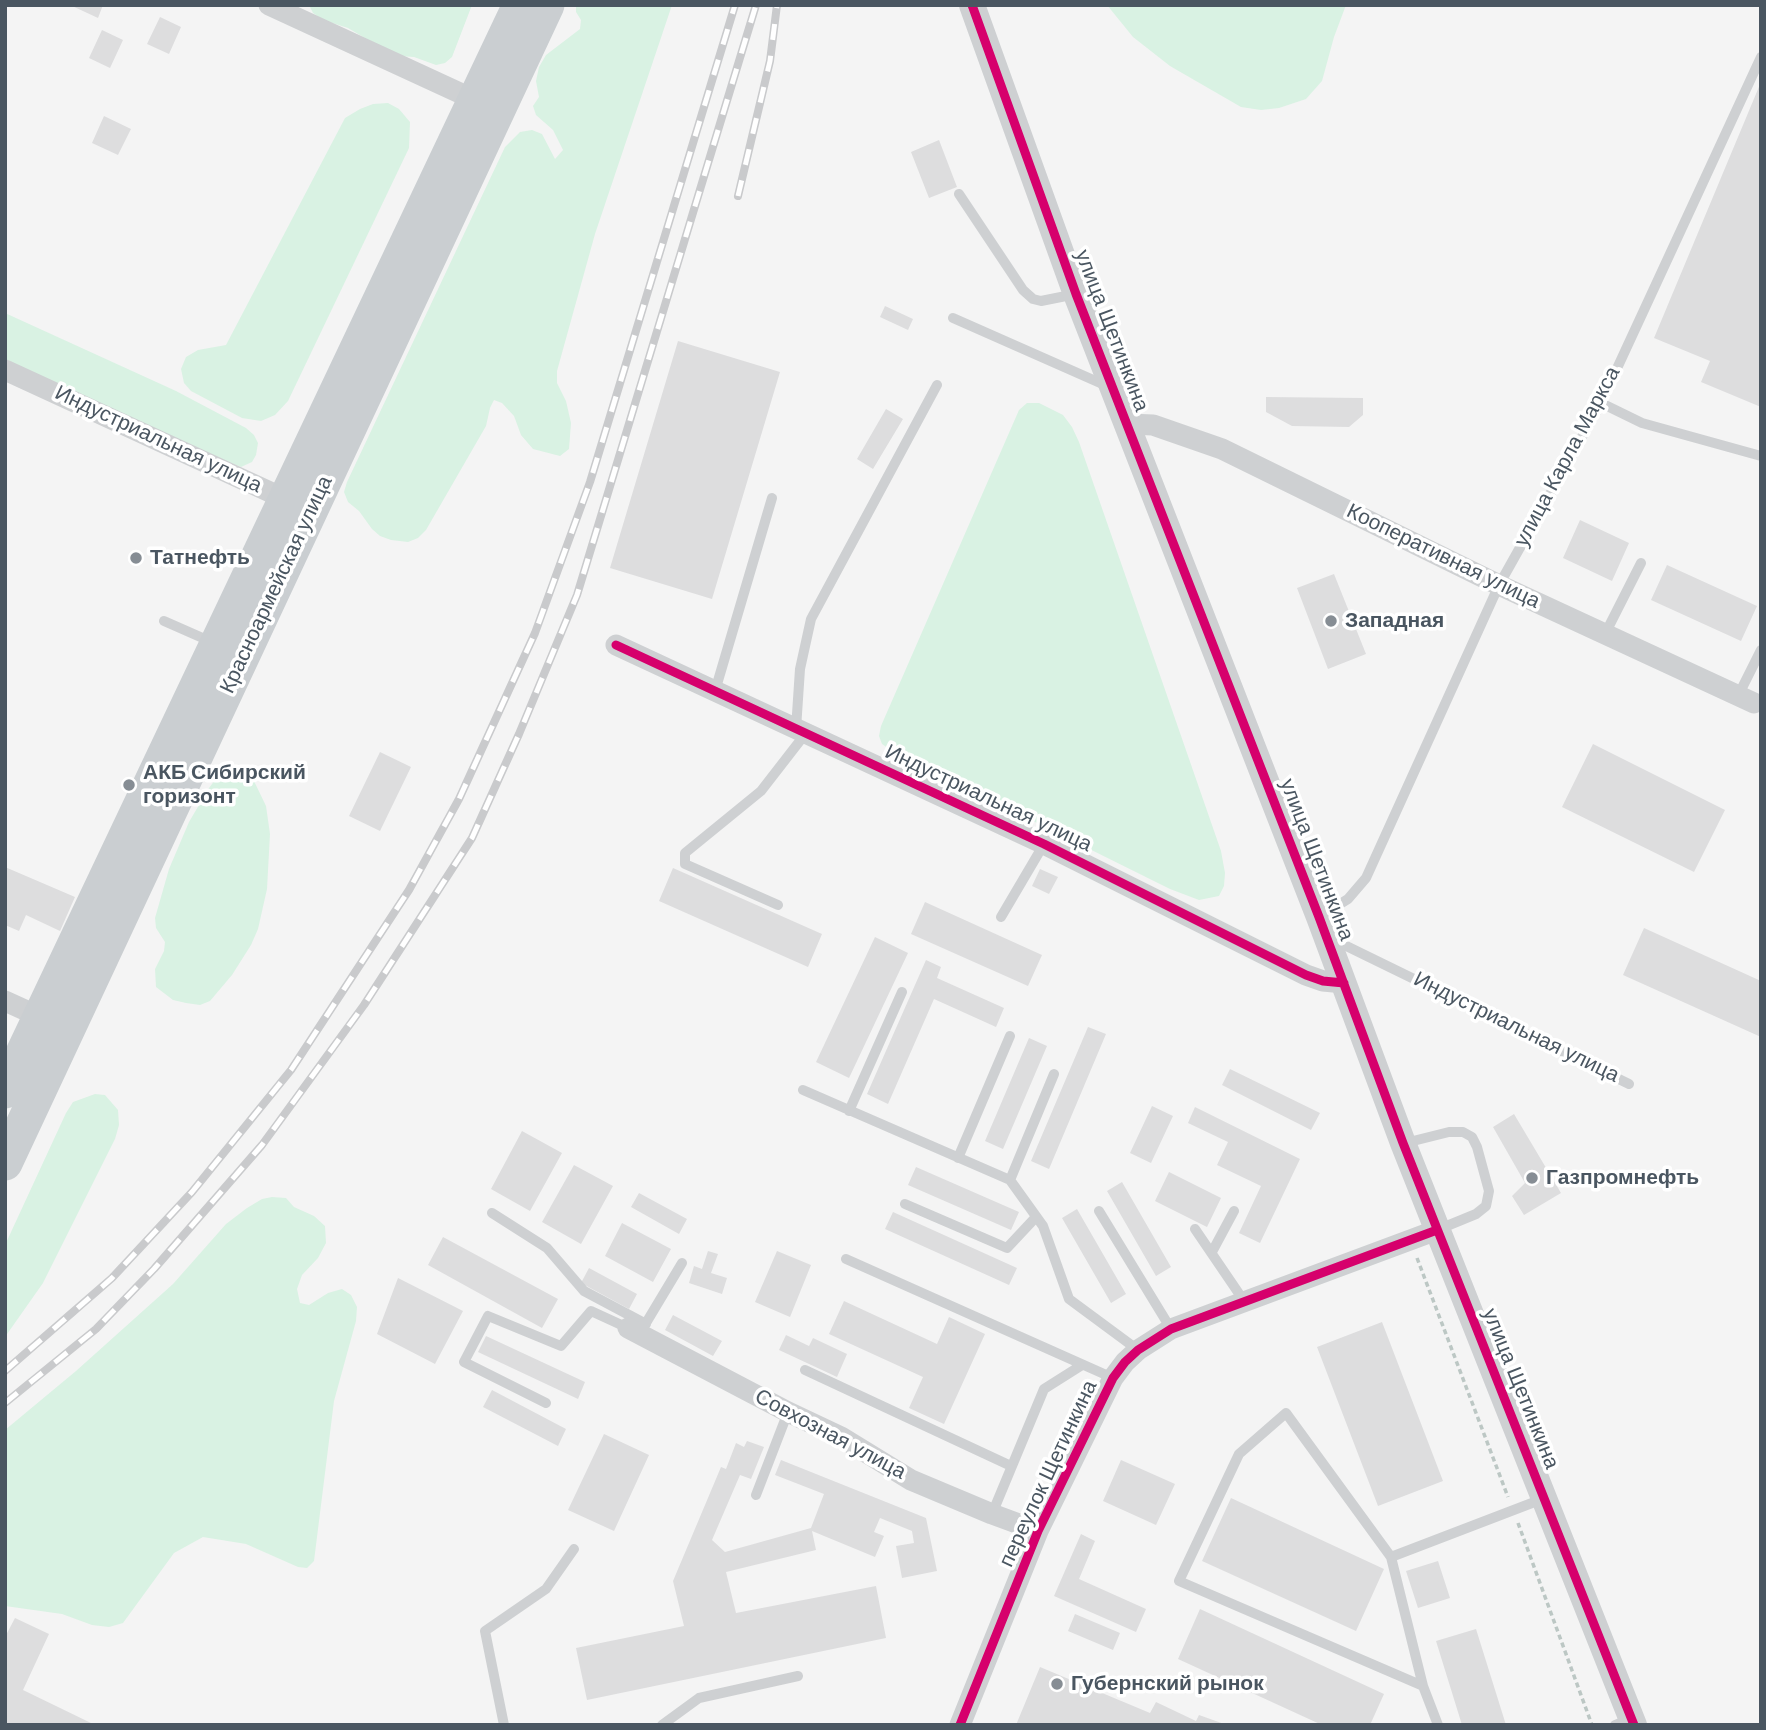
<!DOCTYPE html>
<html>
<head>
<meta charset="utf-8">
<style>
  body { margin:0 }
  #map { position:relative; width:1766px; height:1730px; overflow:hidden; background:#f4f4f4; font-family:"DM Sans",sans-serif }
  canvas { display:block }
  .frame { position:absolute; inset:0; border:7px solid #4a5661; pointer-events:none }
</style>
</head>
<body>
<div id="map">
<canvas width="1766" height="1730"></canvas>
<div class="frame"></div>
</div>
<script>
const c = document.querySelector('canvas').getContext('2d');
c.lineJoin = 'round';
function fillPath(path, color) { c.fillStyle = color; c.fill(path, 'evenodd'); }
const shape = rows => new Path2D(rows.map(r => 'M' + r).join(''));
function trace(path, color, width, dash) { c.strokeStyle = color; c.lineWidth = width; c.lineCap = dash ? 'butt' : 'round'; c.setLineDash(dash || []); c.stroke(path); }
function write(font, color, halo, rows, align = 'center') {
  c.font = font + ' "DM Sans",sans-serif'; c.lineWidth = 7; c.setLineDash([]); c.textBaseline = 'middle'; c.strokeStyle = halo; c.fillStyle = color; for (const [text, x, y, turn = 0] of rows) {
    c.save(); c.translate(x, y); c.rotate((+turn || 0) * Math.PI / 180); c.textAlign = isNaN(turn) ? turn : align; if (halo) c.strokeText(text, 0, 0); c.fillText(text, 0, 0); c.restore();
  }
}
const green = shape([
  [309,5,472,5,452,57,445,63,436,65,414,57,399,56,385,50,348,28,323,20,313,13],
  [576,5,672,5,595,234,557,371,557,383,566,401,571,423,569,449,560,456,533,449,521,435,514,416,502,403,494,400,490,408,486,426,426,530,418,538,408,542,391,540,380,536,372,529,359,511,348,502,344,492,347,482,505,147,520,132,532,130,542,134,555,159,563,150,553,130,536,115,533,106,539,97,536,81,539,67,546,55,580,29,581,20,576,12],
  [1107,5,1346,5,1334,37,1322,81,1306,99,1279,108,1261,110,1241,107,1170,66,1133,37],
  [388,103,399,109,410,122,409,148,288,401,275,415,261,421,242,418,191,391,184,383,181,369,186,357,198,350,226,345,345,118,360,109,373,104],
  [5,313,176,391,246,428,254,435,258,443,256,455,252,462,241,467,159,433,5,359],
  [1027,403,1039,403,1063,415,1072,427,1079,442,1221,851,1225,873,1224,886,1219,896,1199,900,1170,889,892,751,882,744,879,736,881,726,1019,410],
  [226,772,237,772,254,781,266,806,270,834,267,889,258,929,251,945,232,975,210,1001,200,1005,186,1003,173,1000,156,987,155,969,164,951,165,942,156,928,155,918,169,869,189,822,209,788,218,776],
  [95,1094,105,1095,118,1110,119,1125,115,1139,43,1283,5,1337,5,1245,66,1113,73,1102],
  [272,1197,286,1198,294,1207,314,1216,325,1226,326,1243,318,1258,302,1275,297,1289,300,1303,309,1305,328,1293,342,1289,351,1295,357,1307,356,1321,334,1401,314,1561,307,1568,298,1567,246,1544,203,1537,174,1553,123,1623,109,1627,92,1625,62,1614,5,1606,5,1430,76,1371,173,1284,226,1224,247,1208,262,1199]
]);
const building = shape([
  [70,5,103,5,98,18],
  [160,17,181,27,169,54,147,44],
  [102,30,123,40,110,68,89,58],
  [1761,82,1761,407,1701,382,1710,361,1654,338],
  [104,116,131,129,118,155,92,143],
  [939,140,957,187,929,198,911,152],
  [885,306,913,319,908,330,880,317],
  [678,341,780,372,712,599,610,568],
  [1266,397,1363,398,1363,415,1349,427,1292,426,1266,412],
  [886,409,903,419,873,469,857,459],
  [1580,520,1629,543,1612,581,1563,558],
  [1667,565,1757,606,1741,641,1651,600],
  [1334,574,1366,654,1328,669,1297,588],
  [1593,744,1725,810,1694,872,1562,807],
  [380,752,411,767,380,831,349,816],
  [5,867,75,897,60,931,26,915,19,931,5,925],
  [673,868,822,934,808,967,659,901],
  [1040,869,1058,877,1049,894,1032,886],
  [925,902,1042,955,1028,986,911,934],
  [1644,928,1761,981,1761,1037,1623,975],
  [875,937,908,953,849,1078,816,1062],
  [926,960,941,967,937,978,1004,1008,996,1027,934,999,888,1104,867,1094],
  [1088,1027,1106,1034,1049,1169,1031,1161],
  [1029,1038,1047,1046,1003,1149,985,1141],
  [1230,1069,1320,1113,1311,1130,1222,1085],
  [1152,1106,1173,1116,1151,1163,1130,1153],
  [1195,1107,1300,1159,1260,1243,1239,1233,1261,1186,1217,1165,1228,1142,1188,1123],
  [1514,1114,1561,1193,1524,1215,1512,1196,1525,1183,1493,1127],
  [522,1131,562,1153,530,1211,491,1189],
  [574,1165,613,1186,581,1244,542,1222],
  [916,1167,1019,1212,1011,1230,908,1185],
  [1169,1172,1221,1198,1207,1227,1155,1201],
  [1122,1182,1171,1267,1156,1276,1107,1191],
  [639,1193,687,1219,679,1234,631,1207],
  [1077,1209,1126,1294,1111,1303,1062,1218],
  [893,1212,1017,1268,1009,1285,885,1229],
  [622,1223,671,1249,653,1282,605,1256],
  [443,1237,558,1299,542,1328,428,1265],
  [708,1251,718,1254,711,1273,727,1278,722,1294,689,1283,694,1266,702,1269],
  [777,1251,811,1265,790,1317,755,1302],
  [589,1268,637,1294,629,1309,581,1283],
  [398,1278,463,1311,435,1364,377,1334],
  [844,1301,937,1344,949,1317,985,1334,944,1424,909,1408,923,1377,829,1334],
  [673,1315,722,1341,713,1356,665,1330],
  [1382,1322,1443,1481,1378,1506,1317,1347],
  [786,1335,809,1346,813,1338,847,1354,837,1377,779,1350],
  [486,1336,585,1382,578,1399,478,1352],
  [492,1390,566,1429,558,1446,483,1407],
  [604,1434,649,1455,614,1531,568,1510],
  [747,1441,764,1447,751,1479,740,1475,712,1540,725,1552,811,1528,824,1494,775,1475,781,1460,926,1518,937,1571,902,1578,896,1546,914,1543,912,1531,880,1518,874,1532,884,1536,875,1557,812,1531,816,1550,726,1572,736,1613,876,1586,886,1638,587,1700,576,1648,684,1626,673,1581,721,1467,726,1469,736,1443,744,1447],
  [1121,1460,1175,1484,1156,1525,1103,1501],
  [1231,1498,1384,1569,1356,1631,1202,1561],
  [1081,1534,1095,1541,1079,1579,1146,1609,1136,1632,1054,1596],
  [1438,1561,1450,1598,1418,1608,1406,1571],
  [1200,1609,1384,1694,1370,1725,1322,1725,1178,1659],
  [1075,1614,1120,1633,1113,1650,1068,1631],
  [15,1618,49,1634,23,1690,91,1723,90,1725,5,1725,5,1637],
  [1476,1629,1506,1725,1462,1725,1436,1641],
  [1040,1667,1150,1713,1156,1702,1196,1721,1199,1715,1227,1725,1016,1725]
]);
const path = shape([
  [1417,1258,1508,1497],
  [1518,1523,1592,1725]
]);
const service = shape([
  [959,194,1023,290,1033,299,1041,301,1076,294],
  [953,318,1107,386],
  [1601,403,1642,423,1761,456],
  [164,621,214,643],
  [1605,634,1641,563],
  [715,691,772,498],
  [1738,696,1761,650],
  [796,729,800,669,811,619,937,385],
  [778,905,685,864,685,853,761,791,806,733],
  [1001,917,1044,844],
  [1319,917,1348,899,1366,878,1499,585,1601,403,1761,57],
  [1332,939,1629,1084],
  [803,1090,1010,1180,1043,1226,1069,1299,1138,1350],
  [849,1111,902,992],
  [1405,1143,1449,1132,1463,1132,1472,1137,1477,1147,1489,1191,1486,1206,1476,1214,1437,1230],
  [958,1158,1010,1036],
  [1010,1180,1054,1074],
  [905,1204,1007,1248,1036,1217],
  [1099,1211,1171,1329],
  [492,1213,547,1248,584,1291,646,1324],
  [1195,1229,1244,1301],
  [1212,1252,1234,1211],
  [846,1259,1113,1378],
  [643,1328,682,1263],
  [805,1370,1011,1466],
  [546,1403,464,1362,488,1316,561,1346,591,1311,628,1328],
  [756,1495,788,1412],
  [992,1514,1044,1389,1082,1365],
  [1391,1557,1545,1498],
  [1423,1686,1179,1581,1239,1454,1286,1413,1391,1557,1423,1686,1438,1725],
  [504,1725,485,1631,546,1589,574,1549],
  [662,1725,699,1698,798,1676],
  [1615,1725,1632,1718]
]);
const minor = shape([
  [269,5,475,100],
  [5,370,296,504],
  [1128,424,1153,425,1222,449,1499,585,1754,703],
  [616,645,1044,844,1306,975,1323,981,1344,983],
  [5,1001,49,1021],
  [628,1328,788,1412,841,1437,911,1480,992,1514,1038,1531],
  [960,1725,1038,1531,1113,1378,1125,1362,1138,1350,1171,1329,1437,1230]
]);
const tertiary = shape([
  [972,5,1076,294,1319,917,1403,1143,1634,1725]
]);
const primary = shape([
  [5,1091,520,5],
  [5,1163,547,5]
]);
const rail = shape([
  [738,196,770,61,777,5],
  [5,1371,112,1278,192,1192,291,1070,409,890,459,799,535,633,590,482,735,5],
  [5,1403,96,1329,154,1269,262,1145,364,1005,472,838,519,734,577,595,756,5]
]);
const cycleway = shape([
  [972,5,1076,294,1319,917,1403,1143,1634,1725],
  [616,645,1044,844,1306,975,1323,981,1344,983],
  [960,1725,1038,1531,1113,1378,1125,1362,1138,1350,1171,1329,1437,1230]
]);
const markers = [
  [136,558,7,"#868d94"],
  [1331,621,7,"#868d94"],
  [129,785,7,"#868d94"],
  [1532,1178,7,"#868d94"],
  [1057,1684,7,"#868d94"]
];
const streetNames = [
  ["улица Щетинкина",1111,331,69],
  ["Индустриальная улица",158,440,25],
  ["улица Карла Маркса",1568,457,-62],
  ["Кооперативная улица",1443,557,26],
  ["Красноармейская улица",277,585,-65],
  ["Индустриальная улица",988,799,25],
  ["улица Щетинкина",1316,860,69],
  ["Индустриальная улица",1516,1028,26],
  ["улица Щетинкина",1520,1389,68],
  ["Совхозная улица",830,1435,28],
  ["переулок Щетинкина",1049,1474,-65]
];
const poiNames = [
  ["Татнефть",150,558],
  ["Западная",1345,621],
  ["АКБ Сибирский",143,773],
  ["горизонт",143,797],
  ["Газпромнефть",1546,1178],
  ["Губернский рынок",1071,1684]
];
fillPath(green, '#d9f2e3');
fillPath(building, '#ddddde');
trace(path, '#bcc7c4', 3.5, [5, 3.5]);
trace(service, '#ced0d2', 10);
trace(minor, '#ced0d2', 21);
trace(tertiary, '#ced0d2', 26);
trace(primary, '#caced1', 35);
trace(rail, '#c9cacc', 8);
trace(rail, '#fff', 5, [16]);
trace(cycleway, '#d6006c', 9);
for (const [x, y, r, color] of markers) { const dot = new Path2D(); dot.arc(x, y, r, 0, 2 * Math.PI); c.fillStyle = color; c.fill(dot); trace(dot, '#fff', 2.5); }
write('21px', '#4a5661', '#fff', streetNames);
write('bold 21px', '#4a5661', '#fff', poiNames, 'left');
</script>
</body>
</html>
